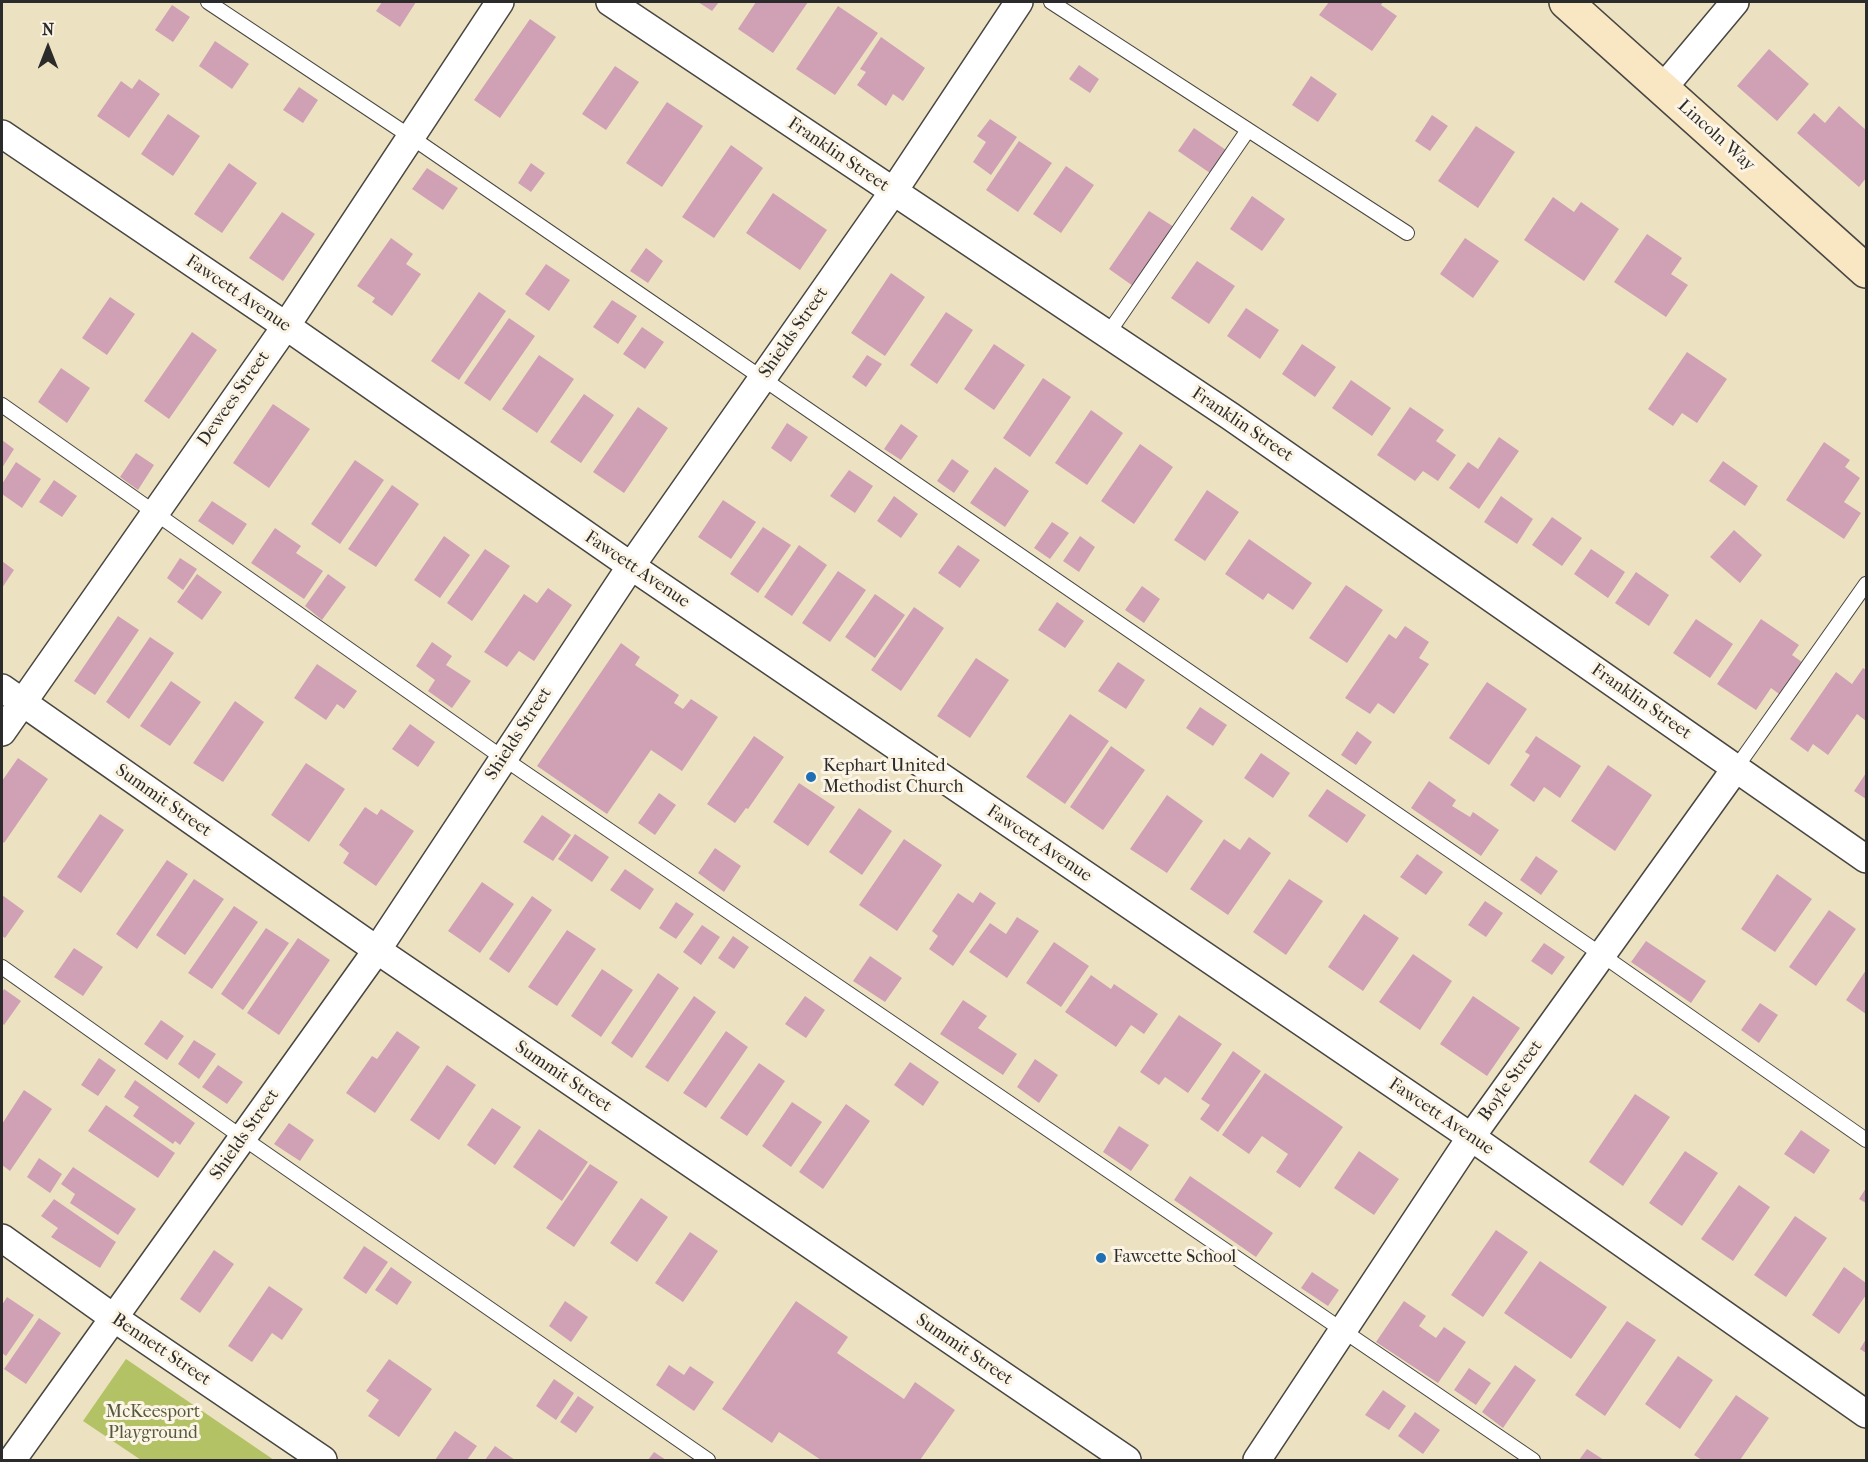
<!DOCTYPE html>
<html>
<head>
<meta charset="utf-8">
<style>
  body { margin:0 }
  #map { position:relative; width:1868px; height:1462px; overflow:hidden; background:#ece2c1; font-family:"IM FELL French Canon",serif }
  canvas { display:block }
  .frame { position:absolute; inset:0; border:3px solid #2b2b2b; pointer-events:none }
  .north { position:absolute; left:18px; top:18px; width:60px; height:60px; -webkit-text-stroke:4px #fcf5e5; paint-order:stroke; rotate:0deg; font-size:16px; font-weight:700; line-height:24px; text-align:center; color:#2b2b2b }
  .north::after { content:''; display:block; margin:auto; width:21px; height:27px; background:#2b2b2b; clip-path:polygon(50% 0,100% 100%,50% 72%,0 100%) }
</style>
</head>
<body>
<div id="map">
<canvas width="1868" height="1462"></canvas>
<div class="frame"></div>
<div class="north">N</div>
</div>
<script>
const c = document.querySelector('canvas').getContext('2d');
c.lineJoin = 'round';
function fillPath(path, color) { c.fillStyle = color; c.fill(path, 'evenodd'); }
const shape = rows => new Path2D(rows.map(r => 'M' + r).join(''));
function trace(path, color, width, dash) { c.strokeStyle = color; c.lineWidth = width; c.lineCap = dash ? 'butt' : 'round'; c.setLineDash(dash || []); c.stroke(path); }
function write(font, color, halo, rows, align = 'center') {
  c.font = font + ' "IM FELL French Canon",serif'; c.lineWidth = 6; c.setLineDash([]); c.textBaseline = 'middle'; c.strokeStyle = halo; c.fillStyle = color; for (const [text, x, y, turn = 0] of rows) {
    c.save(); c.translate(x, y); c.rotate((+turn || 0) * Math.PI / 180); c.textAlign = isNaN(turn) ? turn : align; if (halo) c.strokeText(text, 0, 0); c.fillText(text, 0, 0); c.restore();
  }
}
const green = shape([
  [126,1359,274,1460,141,1460,83,1421]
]);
const building = shape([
  [382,2,416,2,400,27,376,11],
  [698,2,719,2,712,11],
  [756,2,808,2,773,53,738,29],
  [1329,2,1383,2,1381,5,1397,16,1372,51,1319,15],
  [172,5,190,17,173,42,155,30],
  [838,6,878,33,835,95,796,69],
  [530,19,556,37,500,118,474,100],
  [881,37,925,68,903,101,893,94,886,106,857,85,866,72,860,69],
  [215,41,249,64,232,89,199,66],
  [1769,49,1809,84,1777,121,1737,86],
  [1079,65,1099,79,1090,93,1069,79],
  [615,66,639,82,606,130,582,114],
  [1311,76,1337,94,1318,122,1292,105],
  [139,79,160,94,129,138,97,116,121,81,132,89],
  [299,87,318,100,303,123,283,110],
  [667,102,703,126,662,187,626,163],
  [1839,106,1866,130,1866,178,1859,187,1797,133,1814,113,1825,123],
  [168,114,200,136,173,176,141,154],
  [1432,115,1448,126,1430,151,1415,141],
  [990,119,1017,137,991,175,973,162,986,142,977,136],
  [1476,126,1515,152,1478,208,1438,181],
  [1194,128,1226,150,1210,173,1178,151],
  [1019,141,1052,163,1018,212,986,190],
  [731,145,763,168,714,238,682,217],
  [229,163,257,183,222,233,194,214],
  [531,163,545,173,531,192,518,183],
  [1066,166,1094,185,1061,233,1033,214],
  [427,168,458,188,443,210,412,189],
  [773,193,827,230,800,270,746,233],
  [1252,196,1285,219,1262,251,1230,229],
  [1553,197,1574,212,1581,202,1619,229,1584,281,1524,240],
  [1149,211,1174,227,1133,286,1109,269],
  [282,212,315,234,283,281,249,258],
  [1647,234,1682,258,1671,274,1688,285,1666,317,1614,282],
  [391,238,413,254,406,264,421,274,392,316,372,302,375,298,357,286],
  [1465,238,1499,261,1473,298,1440,274],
  [646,248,663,261,648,283,630,271],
  [1197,261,1235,286,1209,324,1171,298],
  [546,264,570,280,549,311,525,294],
  [891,273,925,297,885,356,851,333],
  [479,292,506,311,459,380,431,361],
  [110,297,135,314,107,355,82,338],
  [612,300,637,316,618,344,593,327],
  [1246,308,1279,330,1260,359,1227,336],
  [946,312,973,330,937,384,910,365],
  [509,318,535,336,490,401,464,383],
  [642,327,664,342,645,369,623,354],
  [192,332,217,350,169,419,144,401],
  [994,344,1025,365,994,410,964,389],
  [1302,344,1336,367,1315,397,1282,374],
  [1687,352,1727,379,1697,423,1682,413,1673,426,1648,409],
  [539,355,574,379,537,433,502,409],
  [867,355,882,364,866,387,852,377],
  [61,368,90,388,67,423,38,402],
  [1043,378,1071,397,1030,457,1003,438],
  [1351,380,1391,408,1372,436,1332,408],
  [584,394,614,415,581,463,550,442],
  [273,404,310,429,269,488,233,463],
  [638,407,668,428,624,493,593,472],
  [1410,407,1444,430,1436,441,1456,455,1438,481,1423,471,1415,481,1377,455],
  [1091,410,1123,433,1087,485,1055,463],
  [787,423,808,437,791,462,771,448],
  [901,424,918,436,901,460,884,449],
  [1499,437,1519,451,1479,509,1449,488,1468,462,1478,469],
  [2,440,14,449,2,468],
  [1824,442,1850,460,1845,467,1860,478,1844,502,1861,513,1844,539,1786,500],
  [1140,444,1173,467,1134,524,1101,501],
  [136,453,154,465,138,490,120,477],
  [952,459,969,471,954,493,937,481],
  [355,460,384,480,340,544,311,524],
  [1723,461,1758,486,1745,506,1709,481],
  [16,462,41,479,22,508,2,494,2,484],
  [995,467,1029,491,1005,527,970,503],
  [849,470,873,486,855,513,830,496],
  [54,480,77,496,62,517,39,502],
  [392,485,419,504,376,567,348,549],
  [1207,490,1239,512,1205,561,1174,540],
  [894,496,918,514,901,538,877,521],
  [1501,496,1533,519,1517,544,1484,522],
  [723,500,756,522,731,559,698,537],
  [212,501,247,524,233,545,198,521],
  [1552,517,1582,538,1562,566,1532,545],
  [1052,522,1069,533,1050,559,1034,548],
  [763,527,791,545,758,593,730,574],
  [275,528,301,546,296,553,323,571,304,599,251,563],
  [1734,530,1762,555,1740,583,1710,557],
  [444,536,470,555,440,598,414,580],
  [1080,536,1095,547,1079,572,1063,561],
  [1249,539,1312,583,1293,610,1268,593,1263,600,1225,574],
  [799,545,827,565,792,616,764,597],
  [958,545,980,560,960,588,938,573],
  [485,549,510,566,472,621,447,603],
  [1591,549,1625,572,1608,598,1574,574],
  [180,558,197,569,183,590,167,578],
  [2,561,14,570,2,588],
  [838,571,866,590,830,642,802,623],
  [1636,572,1669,595,1649,626,1615,603],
  [197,574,222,592,202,620,177,602],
  [328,574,346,587,322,620,305,606],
  [1346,585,1383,610,1347,663,1309,638],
  [1142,586,1160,599,1144,623,1125,610],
  [548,588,572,605,534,661,519,651,507,667,484,652,524,594,537,603],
  [875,594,905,615,875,658,845,637],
  [1057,602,1084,621,1065,648,1038,630],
  [914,607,944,628,901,691,871,670],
  [118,616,139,630,95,695,74,681],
  [1696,619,1733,644,1710,678,1673,653],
  [1761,619,1799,645,1792,655,1802,662,1779,694,1771,688,1756,710,1717,684],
  [1405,626,1429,642,1419,658,1429,664,1394,714,1378,703,1370,714,1345,698,1389,634,1396,639],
  [150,637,174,653,129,719,106,702],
  [432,642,452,656,446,665,471,681,452,708,428,691,435,680,416,666],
  [621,643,640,657,635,665,679,695,674,703,683,709,691,699,718,717,682,771,651,750,607,814,537,766],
  [976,658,1009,680,970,738,937,716],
  [1118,662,1145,680,1126,709,1098,691],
  [317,664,357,691,344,709,337,704,326,720,294,698],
  [1863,668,1866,670,1866,721,1857,714,1828,755,1813,744,1808,752,1790,739,1836,672,1852,684],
  [171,681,201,702,170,746,140,726],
  [1487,682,1527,709,1489,765,1449,738],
  [235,701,264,722,223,782,193,763],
  [1200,707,1227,725,1213,746,1186,728],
  [1070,714,1109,741,1065,804,1026,777],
  [410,724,435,742,418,767,392,749],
  [1357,731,1372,742,1356,765,1341,755],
  [754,736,784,757,748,809,746,808,735,823,707,804],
  [1536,736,1581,766,1560,798,1544,787,1534,802,1510,785,1530,755,1525,752],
  [1111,746,1145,770,1103,830,1070,807],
  [1261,753,1290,773,1273,798,1244,778],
  [18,758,48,779,4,843,2,841,2,781],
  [306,763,345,789,309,842,271,815],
  [1608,765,1652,795,1615,851,1571,821],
  [1866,773,1866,799,1854,791],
  [1429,781,1456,800,1452,806,1470,817,1473,812,1499,830,1481,856,1411,808],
  [799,783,835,807,808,846,773,822],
  [1327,789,1366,815,1347,843,1308,816],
  [659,793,676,805,655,835,638,823],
  [1167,795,1203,821,1167,873,1130,849],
  [365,807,377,815,381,809,414,831,376,886,343,863,349,853,339,845],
  [859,808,892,831,862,875,829,852],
  [100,814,124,830,81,893,57,877],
  [542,815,571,835,553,861,523,842],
  [575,834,609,857,592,882,558,859],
  [1249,837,1271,853,1228,915,1190,889,1224,839,1240,850],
  [904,839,942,865,897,931,859,905],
  [715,848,741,866,724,892,698,873],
  [1417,854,1443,872,1426,895,1400,877],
  [1536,856,1558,871,1541,895,1520,880],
  [167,860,188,874,137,949,116,934],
  [625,869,654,889,640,910,610,890],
  [1777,874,1812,899,1775,952,1741,929],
  [194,879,224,899,185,955,156,935],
  [1289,879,1323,901,1286,955,1253,932],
  [482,882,514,904,480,953,448,931],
  [980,892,996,903,953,966,929,949,938,936,932,931,958,893,973,903],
  [2,895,24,911,5,938,2,936],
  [532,896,552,910,509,973,489,959],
  [1485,901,1503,913,1486,937,1468,925],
  [676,902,694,914,676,939,659,928],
  [234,906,258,922,212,989,188,973],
  [1829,910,1856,929,1816,986,1789,967],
  [1364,914,1399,938,1363,991,1328,967],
  [1017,917,1039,931,1007,978,969,952,990,923,1006,934],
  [702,925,720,937,701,965,683,952],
  [266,928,289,943,243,1010,221,994],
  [567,930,596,949,557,1006,528,987],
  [733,936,749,947,734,969,718,958],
  [298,938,330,960,279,1035,247,1013],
  [1646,941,1706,981,1691,1003,1631,962],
  [1054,942,1089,966,1061,1007,1026,983],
  [1544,943,1565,957,1552,975,1531,961],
  [74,948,103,967,83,996,54,977],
  [1413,954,1452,981,1420,1030,1379,1002],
  [870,956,902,978,885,1002,853,981],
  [602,969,633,990,601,1037,571,1016],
  [1866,970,1866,1014,1846,1000],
  [658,973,679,988,632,1058,611,1043],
  [1091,975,1111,989,1114,984,1158,1014,1144,1034,1131,1025,1116,1047,1065,1012],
  [4,989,21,1001,4,1025,2,1023,2,993],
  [694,996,716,1012,668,1082,645,1067],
  [805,996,825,1010,806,1038,785,1024],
  [1473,996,1520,1028,1487,1076,1440,1044],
  [963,1000,987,1016,978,1028,1017,1054,1003,1075,940,1034],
  [1760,1003,1778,1015,1759,1043,1741,1030],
  [1179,1015,1222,1044,1188,1093,1165,1077,1159,1085,1140,1072],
  [161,1020,184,1036,167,1060,144,1044],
  [397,1031,420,1047,375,1113,346,1093,372,1056,377,1059],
  [726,1031,748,1047,706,1108,683,1093],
  [194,1040,216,1054,199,1079,178,1064],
  [1233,1051,1261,1071,1218,1132,1200,1119,1210,1105,1201,1099],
  [99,1058,116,1070,98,1096,81,1085],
  [1035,1059,1058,1075,1039,1103,1017,1087],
  [910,1062,939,1082,923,1106,894,1085],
  [759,1063,785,1081,747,1136,720,1118],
  [218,1065,243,1082,227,1104,202,1087],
  [447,1065,476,1085,439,1140,410,1120],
  [1265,1073,1343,1127,1300,1188,1276,1172,1288,1154,1262,1136,1249,1154,1222,1135],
  [135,1080,195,1123,180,1145,175,1141,173,1144,133,1116,139,1107,124,1097],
  [24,1090,52,1109,10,1171,2,1165,2,1124],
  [1635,1094,1670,1117,1623,1186,1589,1162],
  [792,1102,822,1122,791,1167,762,1146],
  [846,1104,870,1121,823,1189,799,1172],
  [106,1105,175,1153,158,1178,88,1131],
  [492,1108,521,1127,495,1165,467,1145],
  [289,1123,314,1140,300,1161,274,1144],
  [1119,1126,1149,1145,1131,1171,1103,1152],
  [539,1129,588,1162,562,1201,513,1167],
  [1801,1130,1830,1150,1814,1174,1784,1154],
  [1359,1151,1399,1179,1374,1215,1334,1188],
  [1685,1151,1718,1173,1682,1226,1649,1203],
  [39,1158,62,1174,50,1193,27,1177],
  [590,1164,618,1182,574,1247,546,1228],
  [73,1167,136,1209,118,1235,70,1203,75,1194,61,1184],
  [1190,1176,1273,1233,1256,1257,1174,1200],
  [1739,1185,1770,1207,1733,1261,1701,1239],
  [1866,1188,1866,1203,1859,1199],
  [641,1198,668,1217,637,1262,610,1243],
  [54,1199,116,1242,100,1268,51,1237,58,1228,41,1216],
  [1795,1216,1827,1238,1786,1297,1754,1275],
  [1496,1230,1528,1252,1483,1317,1451,1295],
  [690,1232,718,1251,683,1302,655,1283],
  [364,1246,388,1262,366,1294,343,1278],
  [214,1250,234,1264,200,1313,180,1299],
  [1540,1261,1607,1307,1571,1359,1504,1313],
  [391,1267,412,1282,397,1305,375,1290],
  [1844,1267,1866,1283,1866,1295,1839,1334,1812,1315],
  [1312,1272,1339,1290,1328,1306,1301,1288],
  [269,1286,303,1309,282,1340,272,1333,252,1362,228,1346],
  [7,1297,34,1315,6,1356,2,1353,2,1305],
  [565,1301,588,1317,571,1342,549,1326],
  [796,1301,848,1337,837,1353,904,1399,915,1382,955,1410,920,1460,821,1460,779,1432,772,1443,722,1409],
  [1404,1301,1426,1316,1419,1326,1436,1338,1444,1327,1466,1342,1438,1383,1376,1342],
  [39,1318,61,1333,26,1384,4,1369],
  [1627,1321,1656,1340,1605,1416,1575,1395],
  [1866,1339,1866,1353,1860,1349],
  [1678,1356,1713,1380,1680,1429,1645,1404],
  [389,1359,432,1389,399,1437,368,1416,379,1400,366,1391],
  [669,1365,684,1375,690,1366,714,1382,694,1411,656,1385],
  [1515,1365,1536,1380,1503,1428,1482,1412],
  [1469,1368,1491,1383,1476,1405,1454,1390],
  [554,1379,574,1393,556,1420,536,1406],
  [1383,1390,1406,1406,1389,1430,1365,1415],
  [1736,1395,1769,1418,1740,1460,1702,1460,1694,1455],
  [578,1396,594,1407,576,1433,560,1422],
  [1415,1412,1440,1430,1423,1454,1398,1436],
  [455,1431,477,1446,467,1460,435,1460],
  [495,1446,515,1460,485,1460],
  [1587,1449,1604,1460,1579,1460],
  [654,1452,666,1460,648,1460]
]);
const lane = shape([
  [208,2,411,137,1602,955,1866,1140],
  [1051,2,1407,233],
  [1107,335,1248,130],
  [2,405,503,758,1533,1460],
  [1736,768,1866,584],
  [2,967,243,1138,708,1460]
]);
const street = shape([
  [610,2,1230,416,1866,859],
  [1663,88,1735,2],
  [2,134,286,326,631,566,1471,1137,1866,1414],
  [2,688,377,950,1127,1460],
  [2,732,286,326,500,2],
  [2,1238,114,1318,323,1460],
  [12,1460,377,950,631,566,893,192,1019,2],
  [1257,1460,1471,1137,1736,768]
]);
const secondary = shape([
  [1566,2,1866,271]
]);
const markers = [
  [811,777,6,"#1f6fb2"],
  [1101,1258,6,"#1f6fb2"]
];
const streetNames = [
  ["Lincoln Way",1716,136,42],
  ["Franklin Street",838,155,34],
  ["Fawcett Avenue",238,294,34],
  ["Shields Street",794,333,-55],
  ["Dewees Street",234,399,-55],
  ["Franklin Street",1242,425,34],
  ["Fawcett Avenue",637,570,34],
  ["Franklin Street",1641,702,35],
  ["Shields Street",519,734,-57],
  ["Summit Street",163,801,35],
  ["Fawcett Avenue",1039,844,34],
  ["Summit Street",563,1077,34],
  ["Boyle Street",1511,1081,-54],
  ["Fawcett Avenue",1441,1117,34],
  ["Shields Street",245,1135,-55],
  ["Bennett Street",161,1350,34],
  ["Summit Street",964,1350,34]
];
const poiNames = [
  ["Kephart United",823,767],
  ["Methodist Church",823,788],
  ["Fawcette School",1113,1258]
];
const parkNames = [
  ["McKeesport",153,1413],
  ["Playground",153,1434]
];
fillPath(green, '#b3c265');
fillPath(building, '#d0a1b4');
trace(lane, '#484642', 16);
trace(street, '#484642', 30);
trace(secondary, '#484642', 36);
trace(lane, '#fff', 14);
trace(street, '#fff', 27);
trace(secondary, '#f9e7c3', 33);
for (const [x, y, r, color] of markers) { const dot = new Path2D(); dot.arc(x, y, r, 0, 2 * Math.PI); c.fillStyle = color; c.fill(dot); trace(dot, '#fcf5e5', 2); }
write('18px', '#2b2b2b', '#fcf5e5', streetNames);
write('18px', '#2b2b2b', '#fcf5e5', poiNames, 'left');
write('18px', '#54583c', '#fcf5e5', parkNames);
</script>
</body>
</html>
